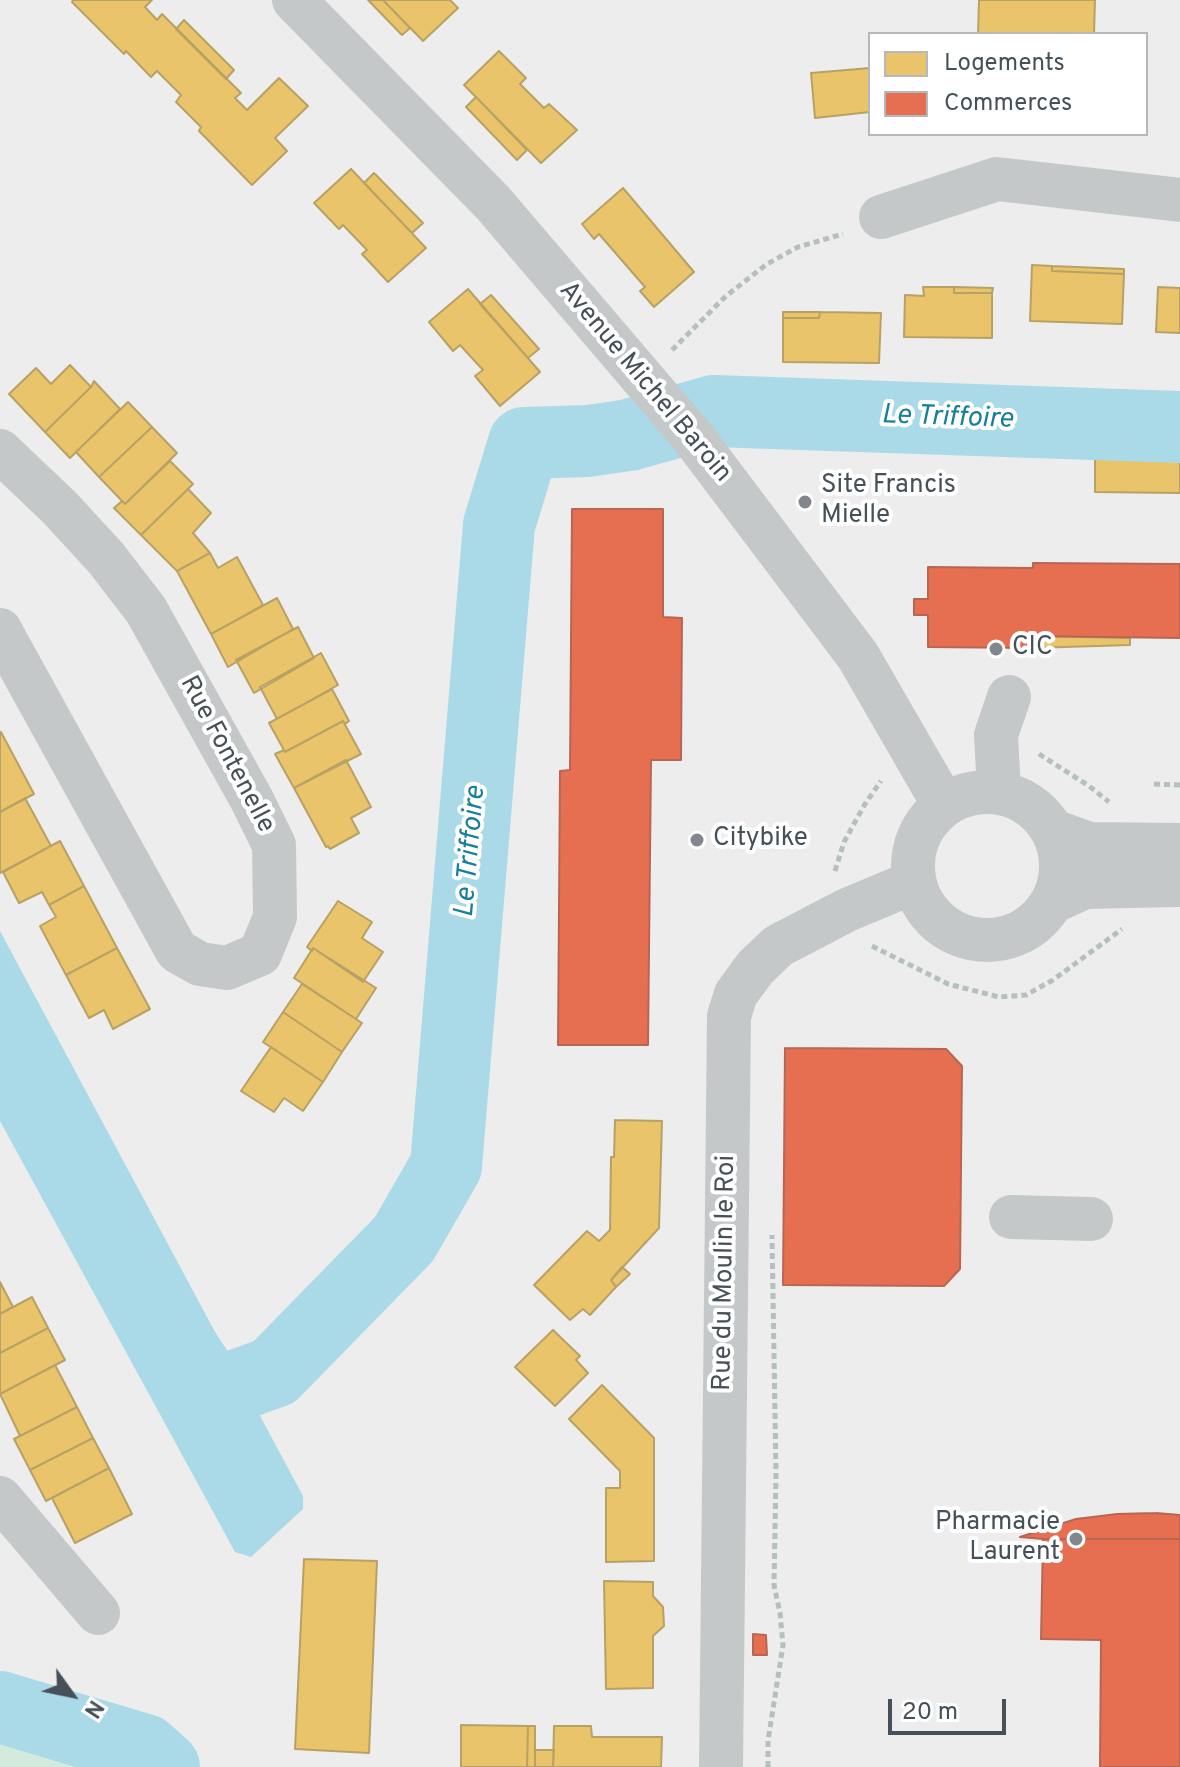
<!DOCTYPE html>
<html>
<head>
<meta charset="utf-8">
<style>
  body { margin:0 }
  #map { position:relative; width:1180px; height:1767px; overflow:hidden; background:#eeeded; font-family:Overpass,sans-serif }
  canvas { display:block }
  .legend { position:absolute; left:868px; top:32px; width:280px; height:104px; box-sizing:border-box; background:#fff; border:2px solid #b5b9bc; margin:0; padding:10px 14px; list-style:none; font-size:24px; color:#465058 }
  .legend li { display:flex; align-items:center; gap:16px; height:40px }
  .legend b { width:40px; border:2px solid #b5b9bc }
  .north { position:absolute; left:32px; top:1655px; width:80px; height:80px; -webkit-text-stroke:6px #fff; paint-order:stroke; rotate:123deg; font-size:22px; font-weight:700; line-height:32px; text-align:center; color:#465058 }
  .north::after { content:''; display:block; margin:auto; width:28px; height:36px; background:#465058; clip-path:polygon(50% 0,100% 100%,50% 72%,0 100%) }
  .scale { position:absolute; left:888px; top:1699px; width:118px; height:36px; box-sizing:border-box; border:4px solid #465058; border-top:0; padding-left:10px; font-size:24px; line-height:28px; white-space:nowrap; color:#465058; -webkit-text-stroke:6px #fff; paint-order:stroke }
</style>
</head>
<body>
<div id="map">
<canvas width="1180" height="1767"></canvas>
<ul class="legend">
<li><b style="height:22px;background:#e9c46a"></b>Logements</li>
<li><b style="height:22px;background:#e76f51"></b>Commerces</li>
</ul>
<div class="north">N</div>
<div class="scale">20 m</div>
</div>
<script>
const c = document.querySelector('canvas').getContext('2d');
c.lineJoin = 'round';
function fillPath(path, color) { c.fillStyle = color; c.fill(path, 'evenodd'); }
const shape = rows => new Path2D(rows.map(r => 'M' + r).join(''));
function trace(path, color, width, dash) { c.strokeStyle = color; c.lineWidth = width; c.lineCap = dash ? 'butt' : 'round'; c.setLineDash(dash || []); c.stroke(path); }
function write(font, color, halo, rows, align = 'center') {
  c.font = font + ' Overpass,sans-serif'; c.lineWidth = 8; c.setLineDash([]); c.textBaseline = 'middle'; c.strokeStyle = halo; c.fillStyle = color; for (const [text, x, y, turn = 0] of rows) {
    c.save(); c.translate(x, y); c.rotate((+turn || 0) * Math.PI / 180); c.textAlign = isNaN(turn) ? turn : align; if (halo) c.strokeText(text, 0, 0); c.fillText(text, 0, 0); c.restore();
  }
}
const green = shape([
  [0,1732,113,1763,118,1767,0,1767]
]);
const water = shape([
  [0,931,303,1496,303,1509,251,1557,235,1552,0,1121]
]);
const homes = shape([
  [73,0,152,0,145,7,157,20,162,14,241,93,235,98,247,110,279,78,308,106,275,138,287,151,252,185,199,131,201,127,176,102,181,95,157,71,151,77,126,51,124,54,72,2,73,0],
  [368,0,383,0,410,28,402,35,368,0],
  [383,0,450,0,458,8,423,41,383,0],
  [979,0,1095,0,1094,34,978,34,979,0],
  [184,20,234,70,226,79,176,29,184,20],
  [499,51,526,78,520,84,544,108,549,104,577,130,541,163,464,85,499,51],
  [870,68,870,112,815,118,811,73,870,68],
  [476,97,527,150,517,160,466,107,476,97],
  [351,169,426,248,388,282,362,254,367,250,343,225,339,229,314,203,351,169],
  [374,173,423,223,412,233,364,183,374,173],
  [623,188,694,272,654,307,640,291,645,287,599,234,594,239,582,224,623,188],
  [1032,265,1052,266,1052,271,1124,274,1122,324,1030,321,1032,265],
  [1052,266,1124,269,1124,274,1052,271,1052,266],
  [923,287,954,287,954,293,992,293,992,338,904,337,905,295,924,296,923,287],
  [954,287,993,288,992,293,954,293,954,287],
  [1158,287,1180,288,1180,333,1156,332,1158,287],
  [468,289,540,372,500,406,475,376,483,370,460,345,453,351,429,322,468,289],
  [491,295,539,349,528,358,480,304,491,295],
  [783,312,820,312,819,318,783,318,783,312],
  [820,312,881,313,879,363,783,362,783,318,819,318,820,312],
  [70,365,91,387,45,432,9,394,36,368,51,384,70,365],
  [94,381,120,409,70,458,45,432,91,387,94,381],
  [128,402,152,427,99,477,76,452,128,402],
  [152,427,177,453,125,504,99,477,152,427],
  [1095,453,1180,457,1180,493,1095,492,1095,453],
  [170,461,193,484,141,535,114,508,122,501,125,504,170,461],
  [188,489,211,513,193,533,210,553,177,571,141,535,188,489],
  [210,553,218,568,237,557,263,605,211,634,177,571,210,553],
  [277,598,293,629,228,667,211,634,277,598],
  [298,627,314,658,254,693,236,660,298,627],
  [1032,636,1130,638,1130,645,1032,648,1032,636],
  [321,653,338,685,277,719,260,687,321,653],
  [332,689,349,721,345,724,343,721,285,752,269,723,332,689],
  [343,721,361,754,294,788,275,754,284,750,285,752,343,721],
  [1,732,34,794,0,812,0,732,1,732],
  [346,760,371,807,351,818,359,833,330,849,328,846,326,847,294,788,346,760],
  [25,798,51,846,0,873,0,812,25,798],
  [60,841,84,886,49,905,42,892,19,903,3,872,60,841],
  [84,886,117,948,66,975,40,926,56,917,49,905,84,886],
  [338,901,372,922,362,938,383,952,363,982,313,948,312,951,307,947,338,901],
  [117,948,150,1009,113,1029,104,1010,89,1018,66,975,117,948],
  [313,948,376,988,356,1019,294,978,313,948],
  [302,984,362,1023,342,1052,283,1012,302,984],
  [283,1012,342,1052,323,1082,263,1042,283,1012],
  [271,1047,323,1082,303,1111,284,1098,274,1112,241,1091,271,1047],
  [615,1120,662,1121,659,1228,611,1280,616,1287,590,1315,583,1309,570,1320,534,1285,587,1231,599,1241,610,1230,611,1157,614,1157,615,1120],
  [622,1267,630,1274,616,1287,611,1280,622,1267],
  [0,1282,13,1307,0,1314,0,1282],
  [32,1297,48,1328,0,1353,0,1314,32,1297],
  [48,1328,65,1360,0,1394,0,1353,48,1328],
  [553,1330,580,1356,576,1360,588,1373,555,1406,515,1367,553,1330],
  [55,1365,77,1407,20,1436,0,1394,55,1365],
  [602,1385,654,1438,654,1561,606,1562,606,1488,620,1488,620,1471,569,1419,602,1385],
  [77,1407,93,1438,30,1470,14,1439,77,1407],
  [93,1438,109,1468,46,1501,30,1470,93,1438],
  [109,1468,132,1514,75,1543,52,1498,109,1468],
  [304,1559,377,1561,369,1753,295,1749,304,1559],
  [604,1581,653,1582,653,1596,663,1607,664,1626,653,1636,653,1688,606,1689,604,1581],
  [461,1725,528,1726,527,1767,461,1767,461,1725],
  [528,1726,535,1726,535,1767,527,1767,528,1726],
  [554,1726,591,1726,592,1737,662,1737,661,1767,553,1767,554,1726],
  [535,1750,554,1750,553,1767,535,1767,535,1750]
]);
const shops = shape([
  [572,509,663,509,663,617,682,618,681,760,651,760,648,1045,558,1045,560,771,570,770,572,509],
  [1033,563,1180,564,1180,638,1032,636,1032,648,928,647,928,615,914,615,914,599,928,599,928,567,1033,568,1033,563],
  [785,1048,946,1049,962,1066,960,1269,944,1286,783,1285,785,1048],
  [1156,1513,1180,1515,1180,1539,1043,1539,1020,1537,1076,1519,1117,1514,1156,1513],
  [1043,1539,1180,1539,1180,1767,1100,1767,1101,1640,1041,1639,1043,1539],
  [753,1634,766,1635,767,1655,753,1655,753,1634]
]);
const river = shape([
  [175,1337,213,1394,274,1372,404,1239,446,1166,499,525,524,443,588,441,629,435,714,411,1180,427],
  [0,1707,145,1750,164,1767]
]);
const path = shape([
  [672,350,726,296,767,264,798,247,843,234],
  [1039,754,1089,786,1109,802],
  [1154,784,1180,785],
  [835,871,844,842,865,804,881,781],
  [872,946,948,984,999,997,1026,995,1053,980,1122,929],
  [768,1767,768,1741,783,1645,780,1613,774,1585,776,1473,772,1235]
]);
const minor = shape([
  [294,0,493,203,692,436,858,656,944,805],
  [881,217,997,179,1180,200],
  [0,451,60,508,106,558,146,610,252,800,274,845,275,917,260,954,227,968,200,964,177,951,0,630],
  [999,792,996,735,1009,697],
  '913 866a74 74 0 1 1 148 0a74 74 0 1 1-148 0Z',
  [1053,831,1089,844,1180,845],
  [1052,902,1085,887,1180,885],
  [1011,1217,1091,1219],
  [0,1498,98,1613],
  [721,1767,729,1016,736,994,755,968,778,946,847,910,914,882]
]);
const markers = [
  [805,502,8,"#81878c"],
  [996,649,8,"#81878c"],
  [697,840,8,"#81878c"],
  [1076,1539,8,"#81878c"]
];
const streetNames = [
  ["Avenue Michel Baroin",644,383,50],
  ["Rue Fontenelle",226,755,62],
  ["Rue du Moulin le Roi",726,1273,-89]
];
const poiNames = [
  ["Site Francis",821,487],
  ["Mielle",821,517],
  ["CIC",1012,649],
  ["Citybike",713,840],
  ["Pharmacie",1060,1524,"right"],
  ["Laurent",1060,1554,"right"]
];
const waterNames = [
  ["Le Triffoire",947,419,2],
  ["Le Triffoire",472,852,-85]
];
fillPath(green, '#d3ebdc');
fillPath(water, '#aadae7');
fillPath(homes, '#e9c46a');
trace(homes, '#b8a165', 2);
fillPath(shops, '#e76f51');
trace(shops, '#b76653', 2);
trace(river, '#aadae7', 72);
trace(path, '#b5bfbc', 5, [6, 4]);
trace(minor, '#c5c8c9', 44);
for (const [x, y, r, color] of markers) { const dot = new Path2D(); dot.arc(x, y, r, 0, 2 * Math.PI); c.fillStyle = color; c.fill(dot); trace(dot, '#fff', 3); }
write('26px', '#465058', '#fff', streetNames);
write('26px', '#465058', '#fff', poiNames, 'left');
write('italic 28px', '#177f9b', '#fff', waterNames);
</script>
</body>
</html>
